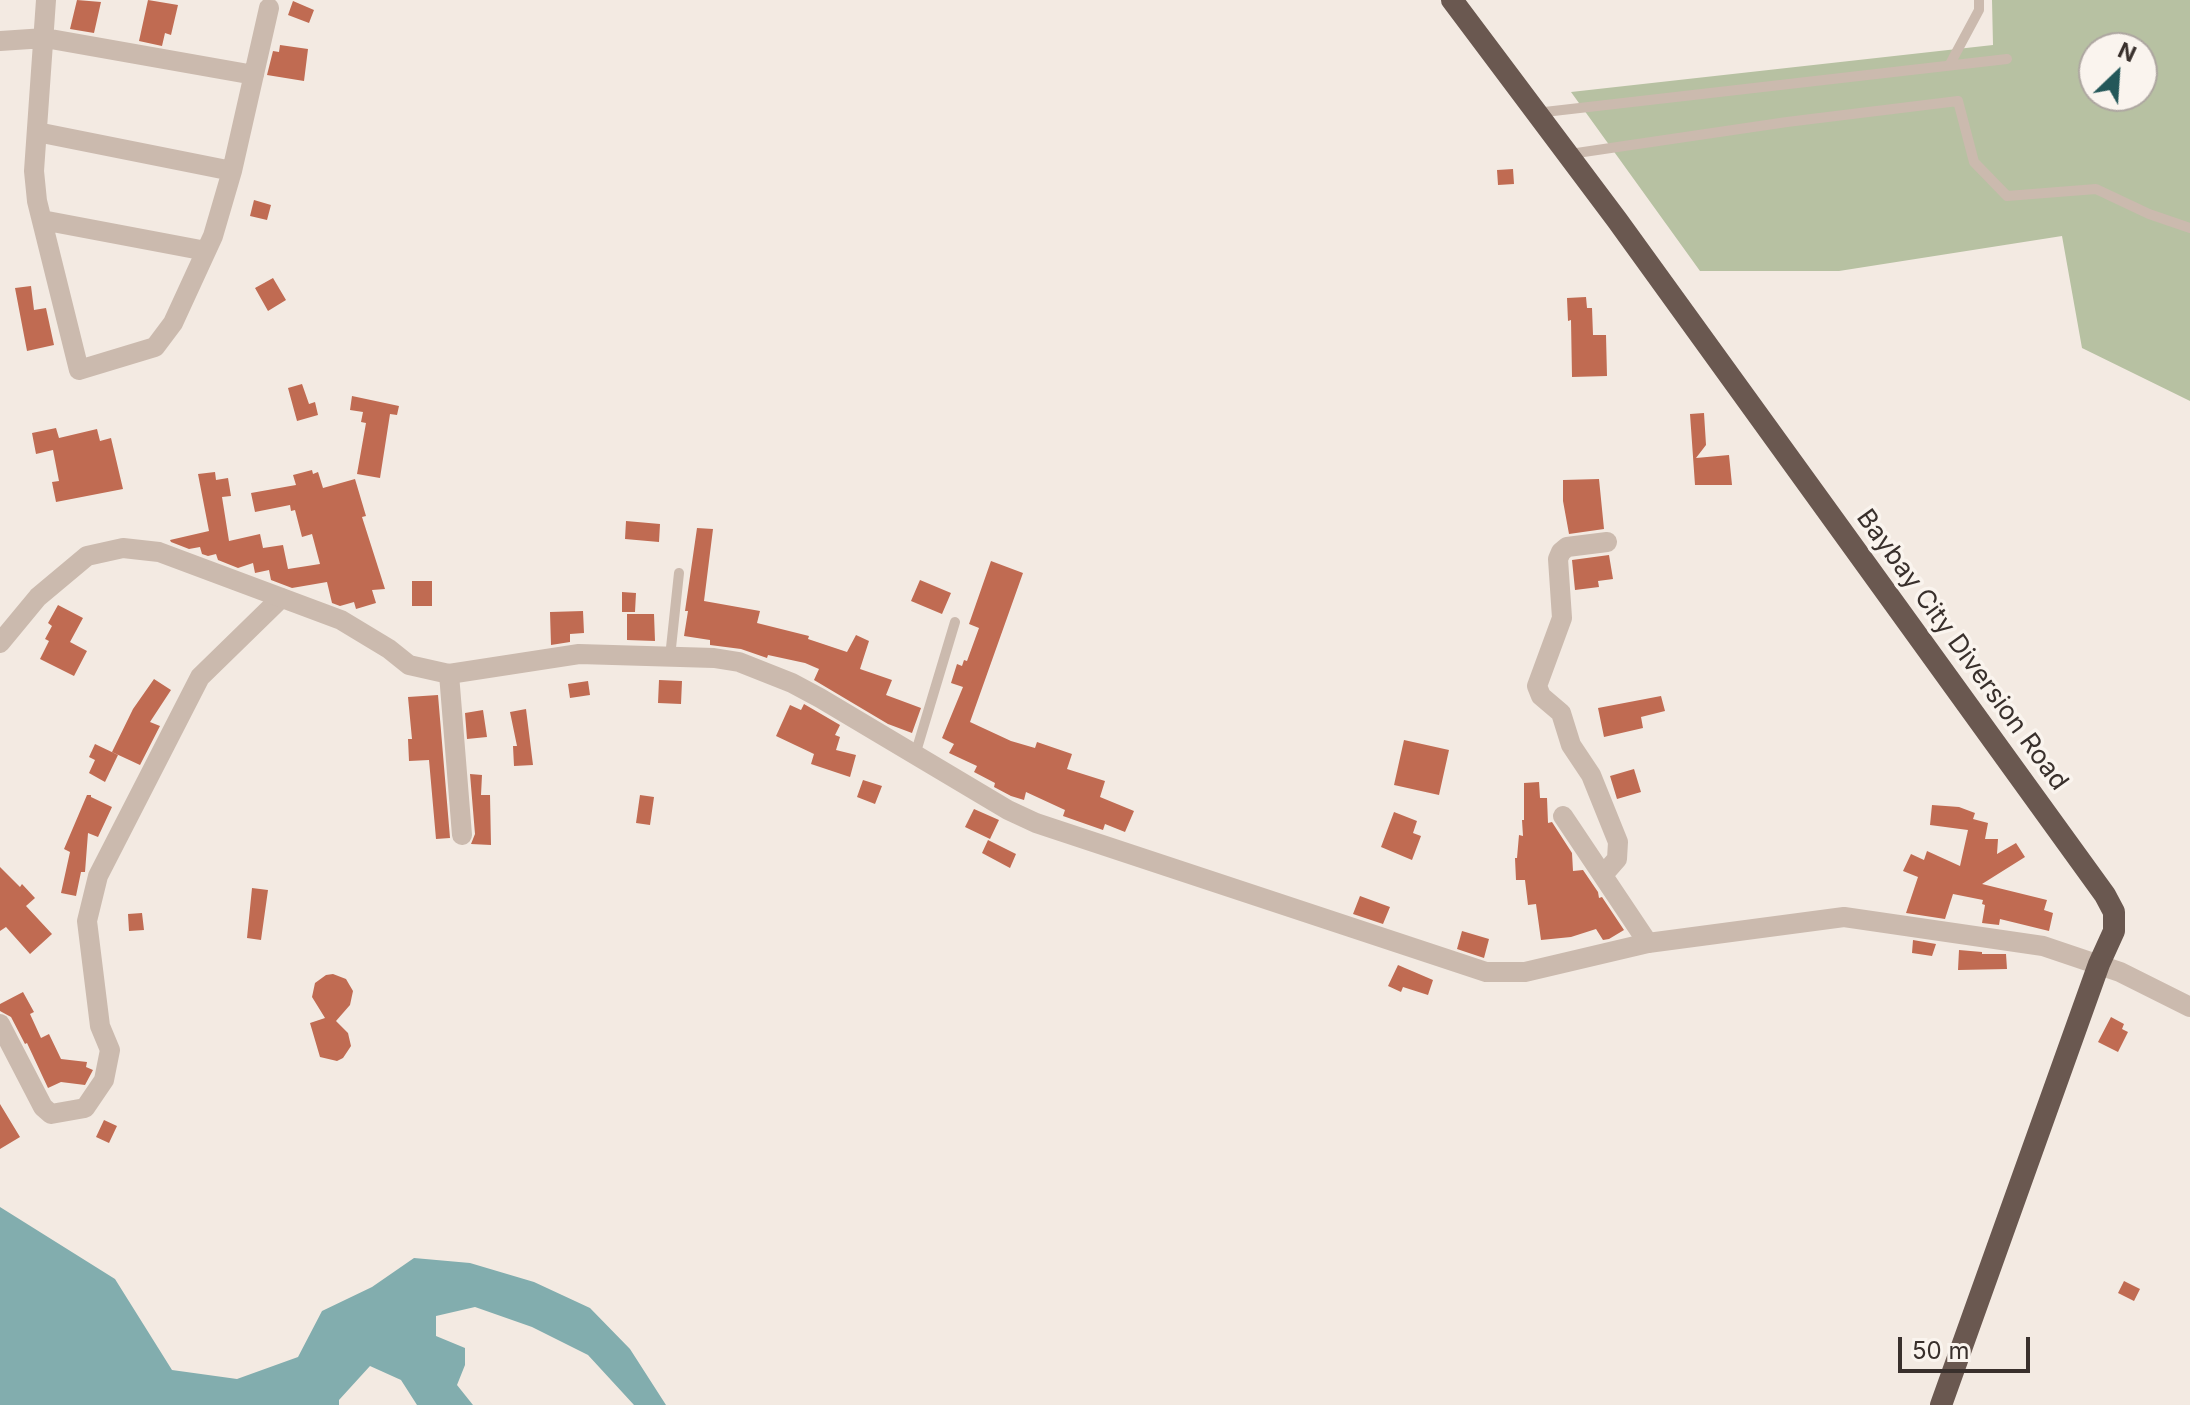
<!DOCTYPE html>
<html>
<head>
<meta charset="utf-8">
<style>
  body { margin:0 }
  #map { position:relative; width:2190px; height:1405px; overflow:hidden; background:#f3eae2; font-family:Inter,sans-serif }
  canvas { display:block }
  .north { position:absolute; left:2078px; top:32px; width:80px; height:80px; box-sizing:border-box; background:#faf4ee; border:2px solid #ada6a0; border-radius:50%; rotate:25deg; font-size:22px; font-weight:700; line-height:32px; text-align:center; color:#39302c }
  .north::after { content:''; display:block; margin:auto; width:28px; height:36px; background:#235759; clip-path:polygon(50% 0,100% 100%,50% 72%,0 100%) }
  .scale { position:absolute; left:1898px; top:1337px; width:132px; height:36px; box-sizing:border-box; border:4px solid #39302c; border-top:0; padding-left:10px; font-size:24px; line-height:28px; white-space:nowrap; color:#39302c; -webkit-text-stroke:6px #faf4ee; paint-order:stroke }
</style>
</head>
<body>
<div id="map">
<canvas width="2190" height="1405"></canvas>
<div class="north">N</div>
<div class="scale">50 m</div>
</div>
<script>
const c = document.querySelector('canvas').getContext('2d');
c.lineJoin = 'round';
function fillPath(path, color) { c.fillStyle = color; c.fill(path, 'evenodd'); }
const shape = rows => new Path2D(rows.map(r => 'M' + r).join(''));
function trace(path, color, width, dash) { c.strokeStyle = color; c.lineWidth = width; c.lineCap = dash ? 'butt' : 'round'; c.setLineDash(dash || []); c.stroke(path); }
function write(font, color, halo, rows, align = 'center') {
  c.font = font + ' Inter,sans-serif'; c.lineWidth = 7; c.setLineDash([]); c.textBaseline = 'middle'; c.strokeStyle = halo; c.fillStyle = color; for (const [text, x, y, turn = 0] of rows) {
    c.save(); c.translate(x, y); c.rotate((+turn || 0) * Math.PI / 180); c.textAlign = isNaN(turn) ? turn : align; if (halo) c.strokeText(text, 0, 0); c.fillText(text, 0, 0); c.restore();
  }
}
const green = shape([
  [1992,0,2190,0,2190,401,2082,348,2062,236,1839,271,1700,271,1571,92,1993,45],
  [2094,48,2142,48,2142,96,2094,96]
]);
const water = shape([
  [0,1207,115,1279,172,1370,237,1379,298,1357,322,1311,372,1287,414,1258,470,1263,534,1282,590,1308,630,1349,666,1405,634,1405,588,1355,532,1327,475,1307,436,1316,436,1336,465,1348,465,1365,457,1385,473,1405,417,1405,401,1380,370,1366,339,1400,339,1405,0,1405]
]);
const building = shape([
  [77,0,101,2,94,33,70,29],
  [148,0,178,5,171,35,165,33,162,46,139,41],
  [293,1,314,10,309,23,288,15],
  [280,45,308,49,304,81,267,75,273,51,279,52],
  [1513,169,1514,184,1498,185,1497,170],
  [254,200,271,205,267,220,250,216],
  [273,278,286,300,268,311,255,288],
  [31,286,34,310,46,308,54,345,27,351,15,288],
  [1586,297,1587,308,1592,308,1593,335,1606,335,1607,376,1572,377,1571,320,1568,321,1567,298],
  [302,384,309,404,315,402,318,415,297,421,288,388],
  [352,396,399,406,397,415,390,414,380,478,357,474,366,423,361,422,363,412,350,410],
  [1704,413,1706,445,1696,458,1729,455,1732,485,1695,485,1690,414],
  [56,428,59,438,97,429,100,441,111,438,123,489,56,502,52,482,59,481,53,450,36,454,32,433],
  [312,470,313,474,318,472,323,488,355,479,366,516,362,517,385,589,372,590,376,603,356,609,354,602,340,606,332,603,327,582,292,588,271,580,269,570,255,573,253,563,238,568,218,560,216,554,208,556,202,554,200,547,189,549,171,542,170,540,209,531,198,474,215,472,216,480,228,478,231,496,222,497,229,541,260,534,263,548,283,545,288,569,320,564,312,534,302,537,295,510,291,511,290,505,255,512,251,493,296,485,293,475],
  [1599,479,1604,529,1569,534,1563,501,1563,480],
  [626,521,660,524,659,542,625,539],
  [697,528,713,529,704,601,760,611,757,623,809,636,808,639,847,652,856,635,869,641,860,669,892,680,886,695,921,708,912,733,888,724,814,680,819,669,805,663,768,655,767,658,741,649,710,645,710,640,684,636,688,611,685,611],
  [1609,555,1613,579,1598,581,1599,587,1575,590,1572,560],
  [991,561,1023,573,970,722,1011,741,1035,748,1037,742,1072,754,1067,769,1105,781,1100,797,1134,811,1125,832,1105,824,1103,830,1063,816,1065,810,1026,792,1024,800,1011,796,994,787,995,783,974,772,977,766,949,753,954,744,942,738,963,687,951,683,957,664,962,666,964,660,967,661,979,628,969,624],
  [920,580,951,593,942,614,911,601],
  [412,581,432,581,432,606,412,606],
  [622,592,636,593,635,612,622,612],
  [58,605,83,618,70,642,87,651,74,676,40,659,49,641,45,639,52,626,48,623],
  [583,611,584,633,570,634,570,642,551,645,550,612],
  [627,614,654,614,655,641,627,640],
  [154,679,171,690,150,722,160,726,140,765,112,752,133,709],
  [659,680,682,681,681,704,658,703],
  [588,681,590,695,570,698,568,684],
  [438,695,450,838,436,839,429,760,409,761,408,739,412,739,408,697],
  [1661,696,1665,711,1641,717,1643,728,1604,737,1598,708],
  [804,704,840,725,835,735,840,737,836,750,856,755,850,777,811,764,814,754,776,736,790,705,801,710],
  [526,709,533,765,514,766,513,746,517,746,510,712],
  [483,710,487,737,467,739,465,713],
  [1404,740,1449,750,1439,795,1394,785],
  [95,744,118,755,105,782,89,773,95,760,89,757],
  [1634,769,1641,792,1617,799,1610,776],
  [470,774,482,775,481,795,490,795,491,845,471,844,475,834],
  [863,780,882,786,875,804,857,797],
  [1539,782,1540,798,1547,798,1548,823,1552,822,1572,853,1573,871,1583,870,1598,892,1599,898,1602,897,1624,930,1609,939,1603,940,1596,929,1571,937,1541,940,1536,904,1528,905,1525,880,1516,880,1515,858,1517,858,1519,835,1523,836,1522,820,1524,820,1524,783],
  [87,795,91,795,91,797,112,807,98,837,88,833,85,872,81,872,76,896,61,893,70,852,64,849],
  [640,795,654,797,650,825,636,823],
  [1932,805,1959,807,1975,813,1973,819,1988,823,1985,839,1998,839,1997,854,2016,843,2025,857,1982,884,2047,900,2044,910,2053,913,2049,931,2000,919,1999,925,1982,923,1985,905,1982,904,1983,900,1953,894,1945,919,1906,913,1918,877,1903,871,1911,854,1924,860,1927,851,1960,866,1968,830,1930,825],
  [974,809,999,820,990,839,965,827],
  [1394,812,1417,821,1413,833,1421,836,1412,860,1381,847],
  [988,840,1016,854,1010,868,982,853],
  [0,867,20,887,22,884,35,898,26,906,52,934,30,954,6,927,0,931],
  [252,888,268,890,261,940,247,938],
  [1360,896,1390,907,1383,924,1353,914],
  [142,913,144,930,129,931,128,914],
  [1462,931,1489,939,1484,958,1457,949],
  [1913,940,1936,944,1932,956,1912,953],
  [1959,950,1982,952,1982,954,2006,954,2007,969,1958,970],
  [1398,965,1433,980,1428,995,1403,987,1401,992,1388,986],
  [333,974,346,979,353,991,350,1005,336,1021,348,1033,351,1046,343,1058,337,1061,320,1057,310,1023,325,1018,312,997,315,983,326,975],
  [23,992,34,1012,30,1014,41,1038,49,1034,61,1059,87,1062,86,1067,93,1070,85,1085,61,1082,48,1088,27,1043,25,1044,11,1017,0,1011,0,1004],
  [2111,1017,2124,1024,2122,1029,2128,1032,2118,1052,2098,1042],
  [0,1104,20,1137,0,1149],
  [104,1120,117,1126,109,1143,96,1137],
  [2124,1281,2140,1289,2134,1301,2118,1293]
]);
const service = shape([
  [1950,64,1979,10,1979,0],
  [1536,113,2007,59],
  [1570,154,1787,122,1958,101,1974,162,2007,196,2096,189,2149,214,2190,228],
  [670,657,679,573],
  [915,755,955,622]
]);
const minor = shape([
  [46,0,34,171,37,201,79,370,155,347,173,323,213,236,232,171,269,8],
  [0,41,45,38,254,75],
  [37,132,232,171],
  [42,220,206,251],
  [449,674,462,835],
  [1563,816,1648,943],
  [1603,875,1617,859,1618,842,1591,775,1571,745,1561,713,1541,696,1537,686,1562,618,1558,559,1561,552,1567,547,1607,542],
  [0,1024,43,1107,51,1114,85,1108,104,1080,110,1050,100,1026,87,921,98,876,200,677,281,598]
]);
const tertiary = shape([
  [0,643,38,597,87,556,123,548,159,552,341,620,389,649,409,665,449,674,579,654,714,658,739,662,792,683,820,698,1008,810,1036,823,1486,972,1525,972,1648,943,1844,917,2043,946,2120,972,2190,1007]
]);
const trunk = shape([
  [1452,0,1617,220,2105,895,2114,912,2114,931,2099,964,1941,1405]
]);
const streetNames = [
  ["Baybay City Diversion Road",1962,650,54]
];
fillPath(green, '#b7c1a2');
fillPath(water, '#82adae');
fillPath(building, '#c06b52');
trace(service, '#cbbaae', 10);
trace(minor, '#cbbaae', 20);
trace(tertiary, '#cbbaae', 20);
trace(trunk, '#6a5850', 22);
write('26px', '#39302c', '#faf4ee', streetNames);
</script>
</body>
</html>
